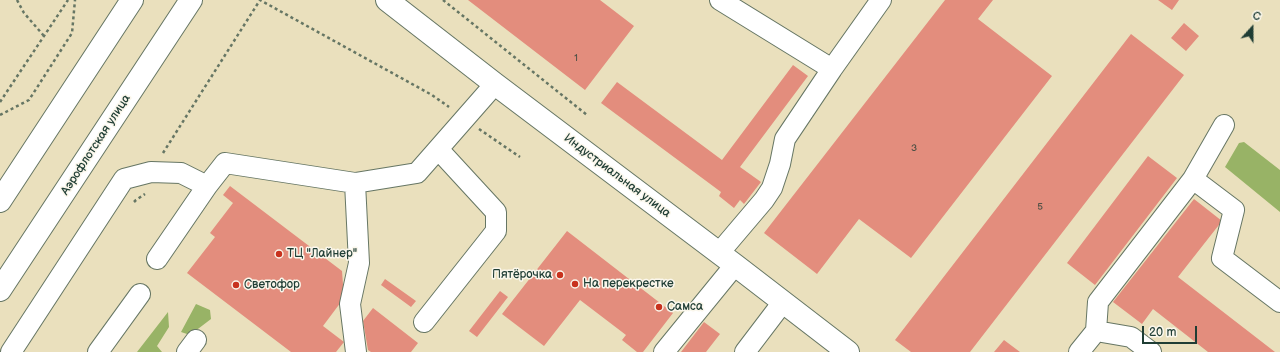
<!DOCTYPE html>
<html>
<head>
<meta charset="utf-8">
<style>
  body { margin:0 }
  #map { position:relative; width:1280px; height:352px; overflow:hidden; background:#eae0bd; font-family:"Balsamiq Sans",sans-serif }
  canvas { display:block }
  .north { position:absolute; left:1232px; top:8px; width:40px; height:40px; -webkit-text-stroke:3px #fbf7ec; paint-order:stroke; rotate:21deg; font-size:11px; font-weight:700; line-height:16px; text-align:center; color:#1f3d34 }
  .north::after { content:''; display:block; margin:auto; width:14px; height:18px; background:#1f3d34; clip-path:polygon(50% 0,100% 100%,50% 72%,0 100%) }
  .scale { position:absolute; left:1142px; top:326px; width:55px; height:18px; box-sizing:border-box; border:2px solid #1f3d34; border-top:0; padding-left:5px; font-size:12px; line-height:14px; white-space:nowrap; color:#1f3d34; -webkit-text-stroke:3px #fbf7ec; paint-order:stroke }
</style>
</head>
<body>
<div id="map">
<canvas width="1280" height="352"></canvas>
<div class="north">С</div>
<div class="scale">20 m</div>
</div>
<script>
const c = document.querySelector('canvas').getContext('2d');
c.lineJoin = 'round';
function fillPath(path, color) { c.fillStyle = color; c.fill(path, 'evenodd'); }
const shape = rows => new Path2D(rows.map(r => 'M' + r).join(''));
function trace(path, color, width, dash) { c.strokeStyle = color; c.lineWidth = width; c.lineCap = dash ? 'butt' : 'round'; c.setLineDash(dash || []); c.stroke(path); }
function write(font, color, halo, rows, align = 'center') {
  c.font = font + ' "Balsamiq Sans",sans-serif'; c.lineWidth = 3; c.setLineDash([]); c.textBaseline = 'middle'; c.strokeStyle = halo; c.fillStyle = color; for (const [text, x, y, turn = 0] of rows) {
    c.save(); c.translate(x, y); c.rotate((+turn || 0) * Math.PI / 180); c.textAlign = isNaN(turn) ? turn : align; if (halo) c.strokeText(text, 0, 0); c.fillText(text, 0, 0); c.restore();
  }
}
const forest = shape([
  [1244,142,1280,170,1280,212,1225,167,1239,143],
  [196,304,210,310,211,319,190,335,181,332],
  [168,312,169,327,157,346,162,352,137,352]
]);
const building = shape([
  [468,0,600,0,634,26,585,90],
  [945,0,993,0,978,19,1052,76,911,258,859,219,817,274,764,233],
  [1158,0,1179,0,1172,10],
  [1184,23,1199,36,1186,51,1171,38],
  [1131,34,1184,75,970,352,911,352,895,340],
  [793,65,808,76,740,167,761,182,744,204,740,200,734,208,719,196,721,192,601,103,617,82,722,160],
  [1148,156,1177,178,1095,285,1067,263],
  [230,186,342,271,344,298,323,326,344,342,336,352,291,352,187,273,215,237,210,233,233,203,223,195],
  [1194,199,1222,221,1178,277,1275,352,1208,352,1153,309,1142,324,1113,302],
  [567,231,673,313,643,352,637,352,622,340,626,335,580,300,544,346,502,314],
  [385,279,416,301,411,307,381,285],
  [500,291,508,297,477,337,469,331],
  [373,308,418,343,411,352,371,352,368,350,363,321],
  [704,322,720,334,706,352,681,352],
  [1004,340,1020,352,994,352]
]);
const path = shape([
  [17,0,24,13,44,36],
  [443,0,587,115],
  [0,102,68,0],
  [0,115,29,100,72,33,75,0],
  [479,129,520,157],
  [163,153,260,0,432,95,449,107],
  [134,202,136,200,145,194]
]);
const minor = shape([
  [720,0,832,69],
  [1193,179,1234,210,1222,258,1280,302],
  [355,183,359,263,350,304,356,352],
  [719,253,764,200,772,188,780,164,785,139,832,69,881,0],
  [157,259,207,186,225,163,355,183,417,173,495,84],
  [424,322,496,231,496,212,438,149],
  [1096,331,1131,337,1151,352],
  [11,352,124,179,151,172,181,173,207,186],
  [98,352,140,294],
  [187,352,196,340],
  [664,352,735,265],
  [745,352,783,302],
  [1079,352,1096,331,1098,302,1193,179,1224,125]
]);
const major = shape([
  [387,0,495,84,735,265,848,352],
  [0,201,132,0],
  [0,290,191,0]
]);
const markers = [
  [279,254,4,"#c8321e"],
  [560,275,4,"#c8321e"],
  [575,284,4,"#c8321e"],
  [236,285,4,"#c8321e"],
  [659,307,4,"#c8321e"]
];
const numberNames = [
  ["1",576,58],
  ["3",914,148],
  ["5",1040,207]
];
const streetNames = [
  ["Аэрофлотская улица",96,145,-57],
  ["Индустриальная улица",617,176,37]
];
const poiNames = [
  ["ТЦ \"Лайнер\"",287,254],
  ["Пятёрочка",552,275,"right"],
  ["На перекрестке",583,284],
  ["Светофор",244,285],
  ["Самса",667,307]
];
fillPath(forest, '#98b366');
fillPath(building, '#e38d7d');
trace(minor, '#667664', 22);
trace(major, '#667664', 24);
trace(path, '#667664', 2.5, [3, 3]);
trace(minor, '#fff', 20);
trace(major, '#fff', 22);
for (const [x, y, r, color] of markers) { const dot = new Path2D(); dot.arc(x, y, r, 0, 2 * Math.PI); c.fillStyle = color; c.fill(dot); trace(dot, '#fbf7ec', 1.5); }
write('10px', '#505146', null, numberNames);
write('12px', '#1f3d34', '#fbf7ec', streetNames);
write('12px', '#1f3d34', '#fbf7ec', poiNames, 'left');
</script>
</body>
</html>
